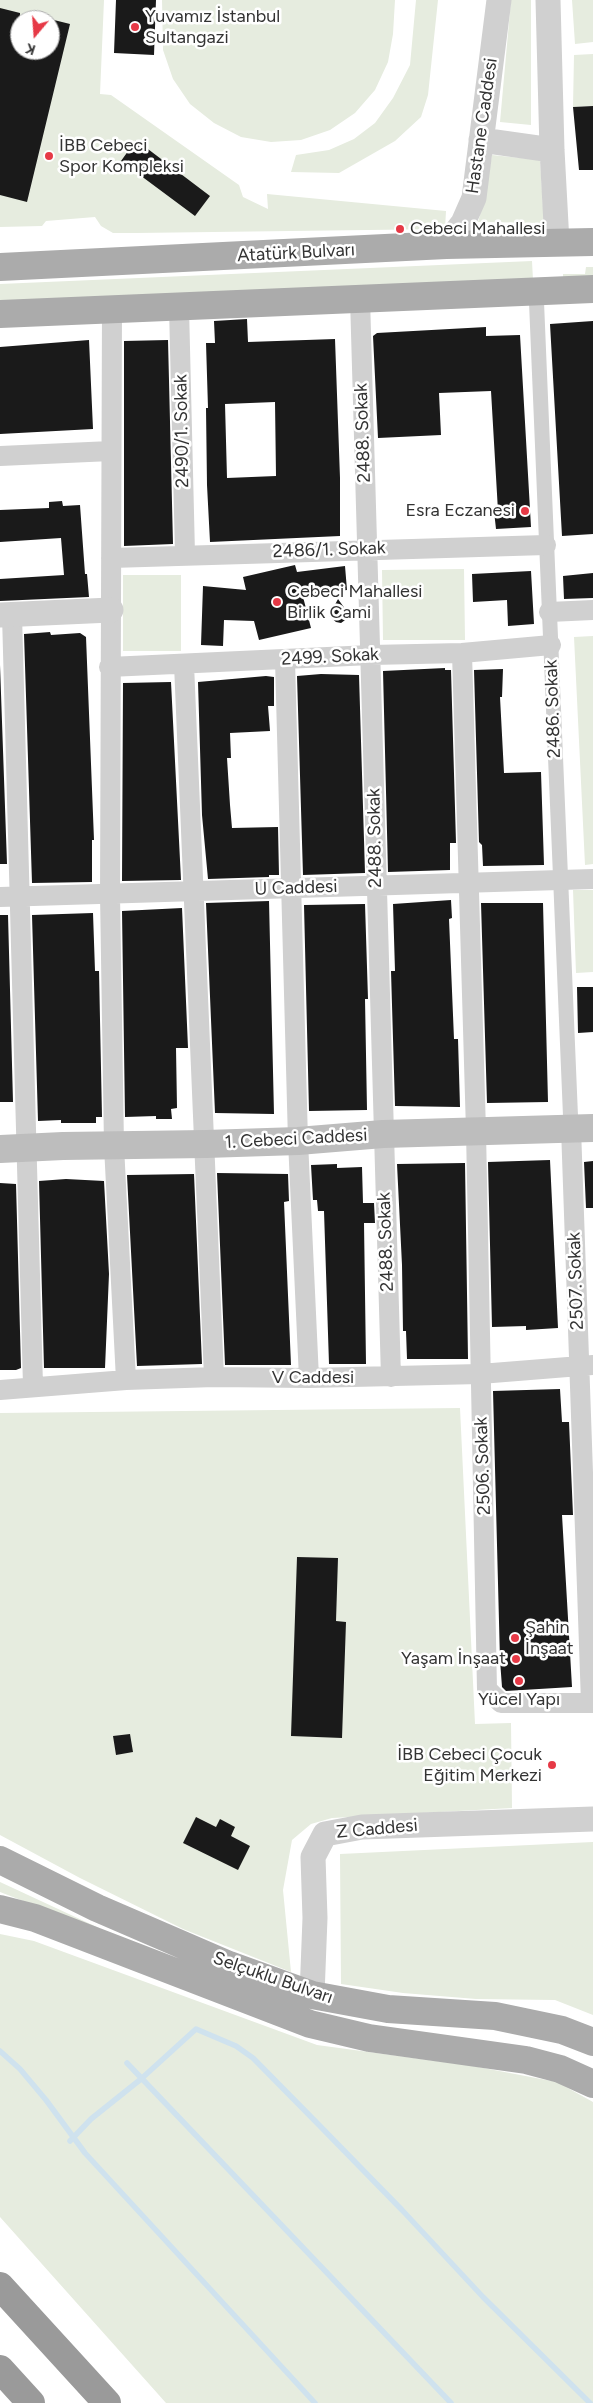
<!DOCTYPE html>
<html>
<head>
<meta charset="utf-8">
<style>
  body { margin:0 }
  #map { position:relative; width:593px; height:2403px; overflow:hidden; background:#fff; font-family:Figtree,sans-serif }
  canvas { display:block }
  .north { position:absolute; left:10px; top:10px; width:50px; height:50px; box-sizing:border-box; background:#fff; border:1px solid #adadad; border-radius:50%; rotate:198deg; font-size:14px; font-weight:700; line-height:20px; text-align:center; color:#333 }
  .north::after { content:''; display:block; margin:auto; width:18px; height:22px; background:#e63946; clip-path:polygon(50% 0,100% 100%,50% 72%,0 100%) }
</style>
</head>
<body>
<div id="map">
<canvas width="593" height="2403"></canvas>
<div class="north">K</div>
</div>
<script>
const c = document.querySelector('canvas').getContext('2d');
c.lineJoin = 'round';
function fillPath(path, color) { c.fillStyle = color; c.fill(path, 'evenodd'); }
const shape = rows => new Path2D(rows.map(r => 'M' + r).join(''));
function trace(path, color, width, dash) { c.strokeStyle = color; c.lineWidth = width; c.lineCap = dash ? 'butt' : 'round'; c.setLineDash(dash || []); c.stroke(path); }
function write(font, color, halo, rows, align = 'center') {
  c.font = font + ' Figtree,sans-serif'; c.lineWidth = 5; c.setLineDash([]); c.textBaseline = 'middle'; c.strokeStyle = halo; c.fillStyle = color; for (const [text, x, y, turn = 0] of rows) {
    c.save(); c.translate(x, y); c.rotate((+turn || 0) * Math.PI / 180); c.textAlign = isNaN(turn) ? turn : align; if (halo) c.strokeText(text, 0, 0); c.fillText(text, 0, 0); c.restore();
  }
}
const green = shape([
  [0,0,104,0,100,94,111,95,239,185,243,197,268,209,267,194,446,211,445,229,136,233,113,233,101,226,95,217,46,221,42,226,0,227],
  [20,20,50,20,50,50,20,50],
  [162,0,395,0,393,34,388,62,375,90,355,113,330,130,301,140,271,142,241,137,214,123,190,104,173,79,163,50],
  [416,0,438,0,428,95,421,117,395,141,339,173,291,172,296,155,329,150,354,139,375,123,393,98,410,65],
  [511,0,531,0,531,125,500,122],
  [572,0,593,0,593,42,575,44],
  [593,54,593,106,573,107,574,55],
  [492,155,540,160,544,223,478,222,484,201],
  [532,261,533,280,0,302,0,284],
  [586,267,593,267,593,285,563,287,563,274,585,274],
  [464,569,465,640,383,640,382,570],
  [123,575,181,575,181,651,123,651],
  [593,636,593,864,585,865,574,637],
  [573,890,593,890,593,972,576,973],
  [460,1408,475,1724,511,1723,512,1808,332,1818,311,1824,292,1840,283,1890,291,1972,183,1929,80,1878,0,1835,0,1413],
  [593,1842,593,2015,555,2000,476,1999,403,1993,341,1984,340,1854],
  [0,1882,99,1928,88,1926,0,1892],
  [0,1934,34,1941,317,2045,473,2066,557,2082,593,2102,593,2403,166,2403,0,2217]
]);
const stream = shape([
  [0,2051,20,2069,46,2100,85,2153,315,2403],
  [127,2063,451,2403],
  [70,2141,91,2119,141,2079,196,2029,236,2046,253,2058,319,2125,402,2210,483,2297,590,2403]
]);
const building = shape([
  [116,0,156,0,154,55,114,53],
  [0,8,20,13,20,50,50,50,50,19,70,24,27,202,0,195],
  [593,106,593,170,579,170,573,107],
  [136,140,210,196,195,216,121,161],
  [247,319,248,342,335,339,340,478,340,536,210,542,207,485,206,408,208,408,206,343,215,343,214,321],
  [275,402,276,476,227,478,225,404],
  [593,321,593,534,562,536,550,324],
  [486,327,486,336,520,335,531,527,496,529,494,511,498,511,491,391,439,393,441,435,378,438,373,336,377,333],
  [89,340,93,429,0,434,0,347],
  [168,340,173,544,124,546,124,341],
  [62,501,63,506,80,505,85,574,87,574,89,597,0,601,0,579,64,575,61,538,0,542,0,510,49,508,49,502],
  [295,565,297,572,345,566,347,590,307,595,301,589,311,628,259,640,254,621,224,620,223,646,201,645,203,586,246,590,243,577],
  [531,571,534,624,508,626,507,600,473,602,472,574],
  [593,573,593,598,564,599,563,576],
  [338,599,348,613,348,618,341,623,336,622,329,616],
  [50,632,51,635,80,633,86,637,94,840,92,840,92,882,32,883,24,634],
  [0,665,7,864,0,864],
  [445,668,445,670,451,670,456,843,450,843,450,870,388,872,383,671],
  [503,669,502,697,500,697,504,773,541,772,544,865,483,866,482,845,479,842,474,670],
  [321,674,359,675,365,873,303,875,297,676],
  [266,676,274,677,274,706,268,706,270,731,230,733,231,758,227,758,230,805,232,828,278,827,279,875,269,875,269,877,208,879,202,815,198,682],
  [171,682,181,880,122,881,123,683],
  [451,900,452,918,449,919,454,1039,458,1039,460,1107,395,1106,391,971,395,971,393,904],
  [269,901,274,1114,215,1113,206,903],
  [481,903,543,903,548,1102,487,1103],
  [365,904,368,999,365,999,367,1110,309,1111,304,905],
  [182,908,188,1048,176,1048,177,1108,171,1109,172,1119,156,1119,156,1116,125,1117,122,911],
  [93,913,95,971,99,971,102,1117,96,1117,96,1123,61,1123,61,1120,38,1121,32,915],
  [0,915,8,915,13,1102,0,1102],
  [577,987,593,987,593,1032,578,1033],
  [550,1160,558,1328,526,1330,526,1326,492,1327,488,1162],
  [593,1161,593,1208,586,1208,584,1162],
  [465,1163,468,1359,407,1359,406,1331,403,1331,402,1265,397,1164],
  [337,1164,337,1168,362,1167,363,1203,374,1203,375,1223,364,1223,366,1364,329,1364,324,1211,318,1211,317,1200,313,1200,311,1165],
  [217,1173,288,1174,289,1201,284,1202,291,1365,225,1365],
  [194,1174,202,1364,137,1366,127,1175],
  [66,1179,104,1181,109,1274,105,1368,44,1368,39,1181],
  [0,1183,16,1184,21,1368,16,1370,0,1370],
  [560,1389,562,1422,569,1422,573,1515,562,1515,572,1687,506,1691,502,1687,500,1660,493,1391],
  [297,1557,338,1558,336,1621,346,1622,342,1738,291,1736],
  [130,1734,133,1752,116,1755,113,1736],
  [196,1817,216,1827,220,1819,235,1827,231,1836,250,1846,238,1870,183,1843]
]);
const pedestrian = shape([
  [536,290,571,1128]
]);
const minor = shape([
  [360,298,391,1377],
  [179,307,185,554],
  [112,308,110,894,114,1146,126,1380],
  [0,456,111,451],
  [111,558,546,545],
  [549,612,593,610],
  [12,615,33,1386],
  [462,653,476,1131,487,1689,501,1703,593,1703],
  [285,660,298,1141,309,1378],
  [184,664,214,1377],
  [109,667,371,655,462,653,551,645],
  [0,897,593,879],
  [571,1128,591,1703],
  [0,1390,126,1380,214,1377,309,1378,480,1374,593,1365]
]);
const tertiary = shape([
  [548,0,552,150,557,243],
  [481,140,552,150],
  [446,245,463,223,474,198,499,0],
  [0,615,111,610],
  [312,1995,315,1918,313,1857,325,1834,362,1827,593,1819]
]);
const secondary = shape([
  [0,1149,63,1146,206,1144,298,1141,383,1134,593,1128]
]);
const primary = shape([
  [0,267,446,245,593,242],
  [0,314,593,289],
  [0,1860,97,1908,229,1965,312,1995,388,2009,495,2016,562,2030,593,2042],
  [0,1909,35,1918,310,2024,369,2038,526,2060,560,2069,593,2084]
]);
const motorway = shape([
  [0,2286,107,2403],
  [0,2369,31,2403]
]);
const markers = [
  [135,27,5,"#e63946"],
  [49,156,5,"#e63946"],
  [400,229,5,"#e63946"],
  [525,511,5,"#e63946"],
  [277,602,5,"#e63946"],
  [515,1638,5,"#e63946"],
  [516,1659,5,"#e63946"],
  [519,1681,5,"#e63946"],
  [552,1765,5,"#e63946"]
];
const poiNames = [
  ["Yuvamız İstanbul",145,17],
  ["Sultangazi",145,38],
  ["İBB Cebeci",59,146],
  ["Spor Kompleksi",59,167],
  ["Cebeci Mahallesi",410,229],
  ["Esra Eczanesi",515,511,"right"],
  ["Cebeci Mahallesi",287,592],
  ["Birlik Cami",287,613],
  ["Şahin",525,1628],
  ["İnşaat",525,1649],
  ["Yaşam İnşaat",506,1659,"right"],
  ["Yücel Yapı",519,1700,"center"],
  ["İBB Cebeci Çocuk",542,1755,"right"],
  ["Eğitim Merkezi",542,1776,"right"]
];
const streetNames = [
  ["Hastane Caddesi",482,126,-82],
  ["Atatürk Bulvarı",296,253,-3],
  ["2490/1. Sokak",182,431,-91],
  ["2488. Sokak",363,433,-92],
  ["2486/1. Sokak",329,550,-2],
  ["2499. Sokak",330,657,-3],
  ["2486. Sokak",553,709,-92],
  ["2488. Sokak",375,838,-91],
  ["U Caddesi",296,888,-2],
  ["1. Cebeci Caddesi",296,1139,-3],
  ["2488. Sokak",386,1242,-92],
  ["2507. Sokak",576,1281,-92],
  ["V Caddesi",313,1378],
  ["2506. Sokak",483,1466,-92],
  ["Z Caddesi",377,1829,-5],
  ["Selçuklu Bulvarı",273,1978,19]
];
fillPath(green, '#e6ecdf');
trace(stream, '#cfe2ee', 5.5);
fillPath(building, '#1a1a1a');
trace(pedestrian, '#d0d0d0', 15);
trace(minor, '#d0d0d0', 20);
trace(tertiary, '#d0d0d0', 25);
trace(secondary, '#bdbdbd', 28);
trace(primary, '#ababab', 28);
trace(motorway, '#9a9a9a', 28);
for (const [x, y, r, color] of markers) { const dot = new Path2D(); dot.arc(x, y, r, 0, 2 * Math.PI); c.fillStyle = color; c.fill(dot); trace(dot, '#fff', 2); }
write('18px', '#333', '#fff', poiNames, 'left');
write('18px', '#333', '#fff', streetNames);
</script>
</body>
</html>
